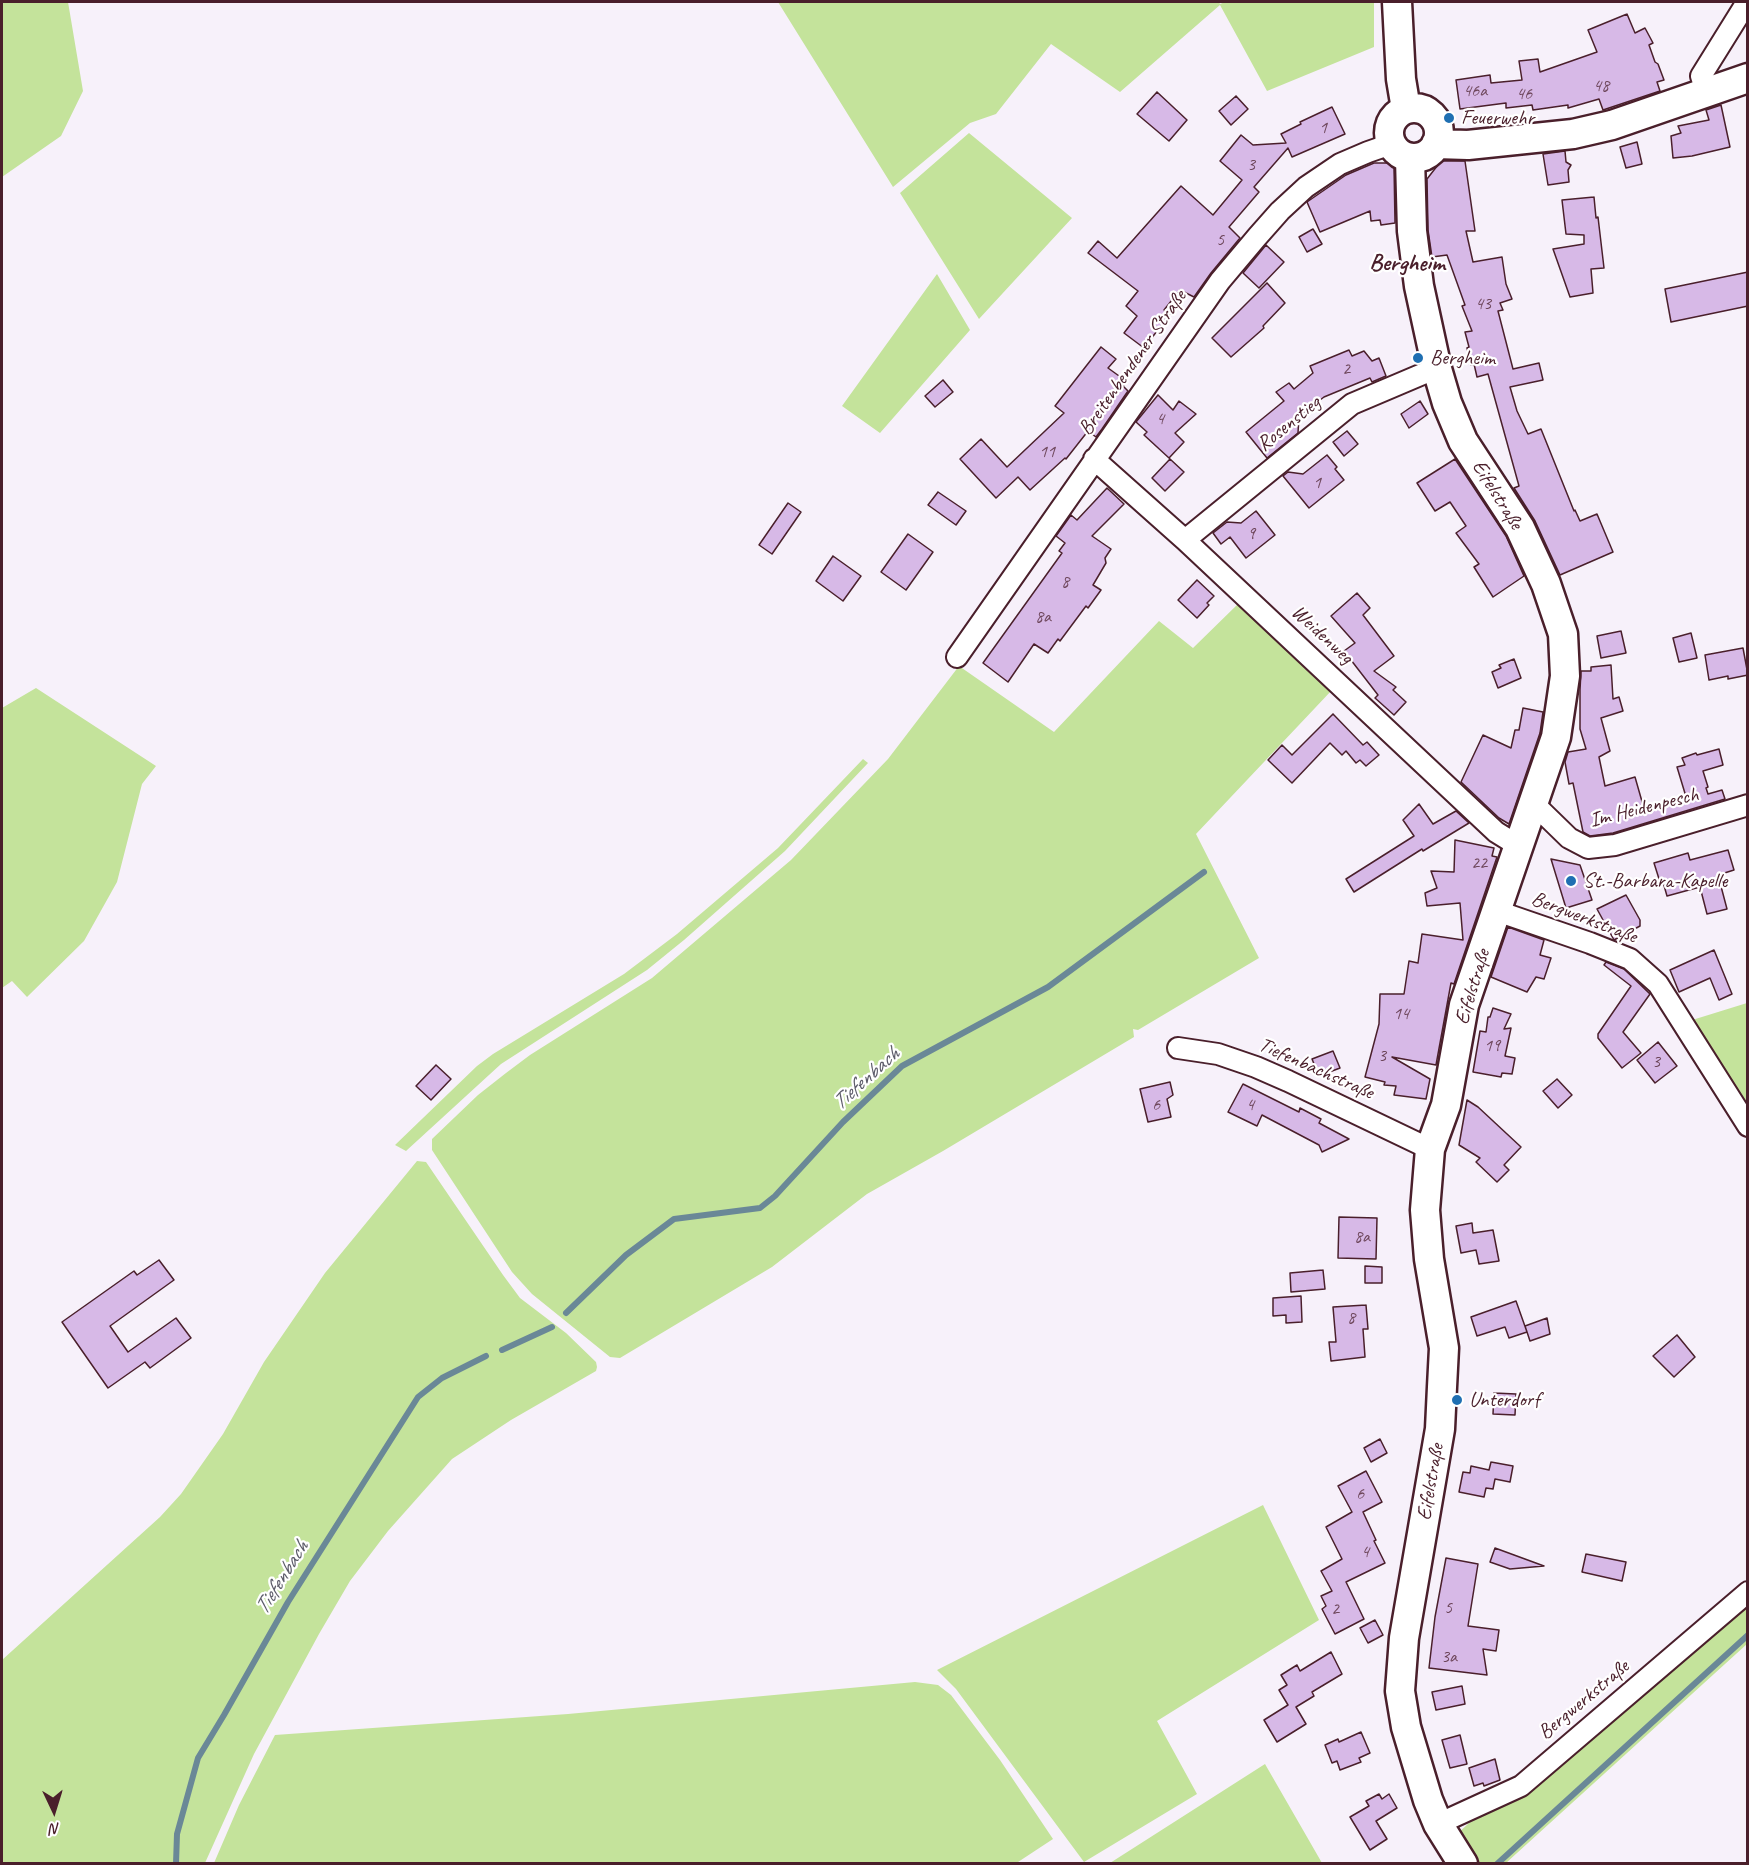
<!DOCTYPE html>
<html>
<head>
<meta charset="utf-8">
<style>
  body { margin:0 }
  #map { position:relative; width:1749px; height:1865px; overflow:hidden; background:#f7f1fa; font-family:Caveat,sans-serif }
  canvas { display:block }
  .frame { position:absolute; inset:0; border:3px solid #4a1f2b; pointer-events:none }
  .north { position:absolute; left:24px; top:1781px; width:60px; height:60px; -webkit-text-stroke:4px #fff; paint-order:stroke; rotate:176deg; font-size:16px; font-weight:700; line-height:24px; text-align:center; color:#4a1f2b }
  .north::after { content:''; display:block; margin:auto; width:21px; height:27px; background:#4a1f2b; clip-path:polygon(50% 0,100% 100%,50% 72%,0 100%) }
</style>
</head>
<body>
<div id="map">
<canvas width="1749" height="1865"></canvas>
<div class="frame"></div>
<div class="north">N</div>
</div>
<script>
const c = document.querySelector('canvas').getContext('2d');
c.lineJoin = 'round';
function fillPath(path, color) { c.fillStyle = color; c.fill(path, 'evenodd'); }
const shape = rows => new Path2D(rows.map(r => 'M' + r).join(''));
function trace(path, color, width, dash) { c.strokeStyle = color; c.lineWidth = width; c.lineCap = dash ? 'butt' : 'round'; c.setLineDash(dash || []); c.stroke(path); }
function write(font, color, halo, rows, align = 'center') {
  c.font = font + ' Caveat,sans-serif'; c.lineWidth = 4.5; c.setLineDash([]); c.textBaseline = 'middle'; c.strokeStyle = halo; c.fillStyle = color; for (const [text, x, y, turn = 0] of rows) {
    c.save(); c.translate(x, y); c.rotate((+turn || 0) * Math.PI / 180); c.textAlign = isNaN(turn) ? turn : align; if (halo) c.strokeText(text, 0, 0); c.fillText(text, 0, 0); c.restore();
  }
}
const green = shape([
  [2,2,68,2,83,91,61,136,2,177],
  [778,2,1219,2,1220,4,1225,2,1374,2,1374,47,1267,91,1220,5,1120,92,1051,44,996,114,970,123,893,187],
  [969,133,1072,218,979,319,900,193],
  [937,274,970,330,880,433,842,406],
  [1239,603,1332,690,1196,834,1259,958,1138,1030,1133,1029,1134,1037,943,1151,867,1194,772,1267,620,1358,610,1357,532,1294,512,1272,432,1150,432,1139,478,1095,506,1073,530,1055,652,978,791,860,888,759,959,666,1054,732,1159,621,1193,648],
  [36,688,156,766,142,784,117,882,84,941,27,997,12,981,2,988,2,708],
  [863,759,868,763,785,851,684,940,647,970,501,1064,406,1151,395,1145,477,1066,493,1054,624,974,677,934,778,848],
  [1747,1003,1747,1115,1689,1021],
  [417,1161,426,1162,503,1275,520,1298,566,1333,596,1362,597,1367,596,1371,511,1420,452,1459,388,1531,350,1581,319,1634,254,1754,205,1863,2,1863,2,1660,160,1517,181,1494,223,1434,264,1362,325,1273],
  [1263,1505,1319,1620,1157,1721,1197,1794,1084,1862,956,1689,937,1670],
  [1747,1597,1747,1644,1506,1863,1475,1863,1455,1836,1469,1823,1523,1789],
  [915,1682,938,1685,951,1695,1000,1760,1053,1839,1015,1864,214,1863,239,1805,275,1735,568,1714],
  [1265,1764,1322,1863,1110,1863]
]);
const stream = shape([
  [566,1313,626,1255,674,1219,760,1208,775,1196,843,1122,902,1066,1048,987,1204,872],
  [502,1350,552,1327],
  [176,1864,177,1834,198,1758,224,1715,288,1602,418,1397,442,1378,486,1356],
  [1497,1864,1748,1635]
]);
const building = shape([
  [1627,14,1635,33,1645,28,1653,43,1649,45,1655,62,1658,64,1664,80,1657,82,1660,91,1603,110,1599,99,1568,108,1568,105,1533,110,1532,105,1506,108,1506,103,1460,109,1456,80,1490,75,1491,83,1522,80,1519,61,1538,59,1540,72,1597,52,1588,30,1627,14],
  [1157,92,1187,120,1169,141,1137,114,1157,92],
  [1236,96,1248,109,1231,125,1219,111,1236,96],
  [1721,105,1730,147,1692,156,1673,158,1671,136,1681,133,1678,126,1709,120,1706,110,1721,105],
  [1332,107,1345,134,1292,157,1288,148,1254,187,1259,192,1229,227,1240,238,1211,273,1194,297,1180,290,1164,310,1170,314,1144,348,1124,333,1137,316,1126,306,1138,291,1088,253,1098,241,1117,258,1181,186,1213,215,1242,180,1220,161,1241,135,1253,145,1286,143,1281,134,1301,124,1300,122,1332,107],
  [1637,142,1642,164,1626,168,1620,147,1637,142],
  [1565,151,1566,162,1571,165,1568,170,1569,182,1548,185,1543,154,1565,151],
  [1441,161,1465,161,1475,231,1466,231,1473,262,1502,257,1506,284,1512,299,1500,303,1503,310,1498,311,1513,369,1539,363,1543,380,1510,387,1517,411,1528,434,1541,429,1574,511,1575,510,1580,521,1597,514,1613,552,1560,575,1535,521,1514,488,1519,486,1488,374,1477,377,1474,364,1471,365,1467,348,1469,347,1465,332,1472,331,1462,306,1465,305,1447,255,1432,257,1428,230,1427,179,1441,161],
  [1374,163,1393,163,1394,166,1395,223,1381,225,1380,220,1371,221,1370,211,1320,232,1307,202,1346,175,1374,163],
  [1594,197,1596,218,1598,217,1604,268,1591,269,1593,293,1570,297,1553,249,1584,244,1584,235,1566,234,1562,200,1594,197],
  [1313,229,1322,244,1307,252,1299,237,1313,229],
  [1266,245,1284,262,1259,288,1243,273,1266,245],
  [1748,272,1748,306,1671,322,1665,289,1748,272],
  [1267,283,1285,303,1263,326,1264,328,1231,357,1212,338,1267,283],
  [1101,347,1116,359,1108,368,1126,381,1123,386,1128,391,1102,429,1096,437,1088,431,1066,459,1065,458,1030,490,1018,477,996,498,960,459,981,439,1007,467,1064,413,1055,406,1101,347],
  [1349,350,1352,356,1364,351,1372,361,1379,358,1386,376,1372,382,1370,378,1324,397,1299,416,1298,433,1267,458,1246,432,1284,401,1276,392,1289,383,1294,389,1313,373,1310,366,1349,350],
  [943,380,953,392,935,407,925,396,943,380],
  [1158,395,1173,410,1179,401,1196,414,1175,433,1184,442,1169,458,1144,435,1147,432,1136,422,1158,395],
  [1420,401,1428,414,1409,428,1401,414,1420,401],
  [1347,431,1358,444,1344,456,1333,442,1347,431],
  [1327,455,1337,467,1335,469,1344,480,1309,508,1283,476,1288,472,1303,474,1327,455],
  [1170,459,1184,472,1165,491,1152,478,1170,459],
  [1455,459,1506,536,1524,576,1493,597,1474,567,1479,564,1456,533,1466,526,1450,502,1435,511,1417,483,1455,459],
  [1107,488,1124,504,1092,536,1111,549,1105,558,1106,563,1093,585,1101,590,1088,608,1086,606,1060,641,1058,639,1048,653,1034,644,1008,682,983,663,1062,553,1059,551,1065,543,1056,536,1071,515,1077,520,1107,488],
  [938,492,966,511,956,525,928,505,938,492],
  [788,503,801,512,772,554,759,545,788,503],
  [1256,511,1275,535,1246,558,1230,537,1221,544,1213,533,1227,522,1241,523,1256,511],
  [908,534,933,552,906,590,881,572,908,534],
  [833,556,861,576,843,601,816,581,833,556],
  [1197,580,1214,596,1207,603,1209,605,1197,618,1178,600,1197,580],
  [1357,593,1370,608,1363,615,1394,656,1374,671,1396,687,1393,690,1406,702,1394,715,1375,698,1378,695,1344,651,1355,643,1331,616,1357,593],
  [1621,631,1626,653,1601,658,1597,636,1621,631],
  [1691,633,1697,658,1679,662,1673,638,1691,633],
  [1743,648,1748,675,1728,679,1728,676,1709,680,1705,655,1743,648],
  [1514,659,1521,678,1498,688,1492,672,1501,668,1499,665,1514,659],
  [1611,665,1613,699,1619,697,1623,711,1601,718,1610,751,1599,757,1605,786,1635,777,1645,812,1687,800,1677,767,1685,765,1682,758,1696,753,1697,755,1719,749,1723,765,1703,771,1708,787,1706,788,1708,794,1722,790,1725,799,1613,833,1590,836,1583,832,1573,783,1569,784,1565,762,1568,752,1586,749,1580,729,1580,690,1581,671,1591,671,1591,667,1611,665],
  [1523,708,1543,712,1540,733,1509,824,1499,818,1461,782,1483,735,1511,748,1515,730,1519,730,1523,708],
  [1333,714,1363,745,1367,742,1379,755,1366,766,1360,760,1356,763,1346,751,1342,755,1330,743,1292,783,1268,760,1282,745,1292,755,1333,714],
  [1419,804,1433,824,1456,811,1469,823,1423,851,1422,849,1354,892,1346,879,1414,836,1403,820,1419,804],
  [1455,840,1494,848,1492,856,1497,857,1454,984,1451,983,1436,1065,1392,1057,1430,1079,1426,1099,1394,1095,1396,1086,1384,1085,1385,1082,1365,1077,1379,1024,1380,994,1404,994,1409,961,1418,963,1422,934,1463,940,1460,903,1427,906,1425,893,1437,888,1431,871,1454,872,1455,840],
  [1728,850,1734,870,1718,875,1727,909,1707,914,1700,887,1667,896,1663,882,1660,882,1654,863,1688,853,1690,860,1728,850],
  [1551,859,1580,865,1592,900,1566,908,1551,859],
  [1626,895,1640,920,1640,926,1614,940,1597,909,1626,895],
  [1508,927,1544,940,1540,955,1551,958,1544,979,1536,977,1527,992,1491,977,1508,927],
  [1714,950,1732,994,1719,1000,1710,978,1679,992,1670,970,1714,950],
  [1606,962,1624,969,1650,994,1623,1032,1641,1053,1622,1068,1598,1038,1598,1034,1631,986,1604,965,1606,962],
  [1493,1008,1511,1014,1504,1029,1511,1028,1505,1056,1515,1058,1512,1074,1502,1073,1501,1077,1473,1072,1480,1031,1486,1032,1488,1017,1490,1017,1493,1008],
  [1658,1042,1677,1066,1655,1083,1637,1060,1658,1042],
  [1333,1051,1340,1068,1319,1076,1312,1059,1333,1051],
  [436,1065,451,1079,431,1100,416,1086,436,1065],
  [1557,1079,1572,1095,1558,1108,1543,1091,1557,1079],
  [1170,1082,1173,1095,1167,1099,1171,1117,1148,1122,1140,1089,1170,1082],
  [1243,1084,1299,1112,1300,1108,1321,1119,1319,1123,1349,1139,1322,1152,1319,1145,1262,1115,1257,1126,1228,1112,1243,1084],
  [1467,1100,1478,1107,1521,1147,1504,1165,1509,1170,1497,1182,1476,1162,1480,1158,1459,1145,1467,1100],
  [1339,1217,1377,1218,1376,1259,1338,1258,1339,1217],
  [1472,1223,1473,1233,1493,1230,1499,1261,1479,1264,1476,1250,1461,1253,1456,1226,1472,1223],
  [159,1260,174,1280,110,1326,128,1352,176,1318,191,1338,150,1368,145,1362,108,1388,62,1322,134,1271,137,1275,159,1260],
  [1365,1266,1382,1267,1382,1283,1365,1283,1365,1266],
  [1323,1270,1325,1289,1291,1292,1290,1273,1323,1270],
  [1301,1296,1302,1322,1286,1323,1286,1315,1273,1316,1273,1298,1301,1296],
  [1516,1301,1527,1332,1509,1338,1505,1327,1477,1336,1471,1317,1516,1301],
  [1366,1305,1368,1329,1363,1329,1365,1357,1331,1361,1329,1342,1336,1342,1333,1307,1366,1305],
  [1547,1318,1550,1334,1530,1341,1525,1326,1547,1318],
  [1677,1335,1695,1357,1674,1377,1653,1356,1677,1335],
  [1494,1393,1516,1394,1515,1415,1493,1414,1494,1393],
  [1380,1439,1387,1453,1371,1462,1364,1448,1380,1439],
  [1491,1462,1513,1466,1510,1482,1495,1479,1493,1489,1486,1488,1484,1497,1459,1492,1463,1472,1470,1473,1471,1466,1489,1470,1491,1462],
  [1366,1471,1382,1502,1363,1512,1376,1540,1374,1541,1385,1563,1346,1582,1364,1619,1335,1634,1322,1609,1326,1606,1321,1596,1332,1591,1321,1571,1342,1559,1326,1527,1352,1512,1338,1486,1366,1471],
  [1495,1548,1544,1566,1510,1569,1490,1562,1495,1548],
  [1586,1554,1626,1562,1622,1581,1582,1572,1586,1554],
  [1446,1558,1478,1564,1468,1626,1499,1630,1496,1651,1483,1649,1487,1675,1429,1668,1435,1617,1446,1558],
  [1375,1620,1383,1635,1368,1643,1360,1628,1375,1620],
  [1331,1652,1342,1674,1312,1692,1314,1696,1296,1707,1306,1724,1277,1742,1264,1720,1288,1705,1279,1690,1287,1685,1281,1675,1297,1665,1300,1671,1331,1652],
  [1462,1686,1465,1704,1436,1710,1432,1692,1462,1686],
  [1361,1732,1370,1753,1359,1758,1361,1762,1340,1770,1337,1761,1332,1763,1325,1745,1338,1739,1339,1742,1361,1732],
  [1460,1735,1467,1764,1450,1768,1442,1740,1460,1735],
  [1495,1759,1500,1780,1484,1786,1483,1783,1474,1786,1469,1768,1495,1759],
  [1379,1794,1382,1799,1389,1794,1397,1808,1376,1821,1387,1839,1370,1850,1350,1817,1369,1806,1366,1801,1379,1794]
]);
const street = shape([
  [1706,92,1701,76,1747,2],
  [1094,459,1185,540,1496,832,1517,845],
  [1185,540,1352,404,1425,373,1437,369],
  [957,657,1220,281,1257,237,1280,211,1306,187,1340,164,1368,152,1391,144],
  [1532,802,1569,838,1588,848,1615,845,1748,805],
  [1497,911,1590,943,1630,959,1658,984,1748,1126],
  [1178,1048,1218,1054,1256,1067,1288,1081,1430,1149],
  [1438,1824,1521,1786,1748,1592]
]);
const secondary = shape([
  [1397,2,1401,79,1406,109],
  '1389 133a25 25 0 1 1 50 0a25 25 0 1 1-50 0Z',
  [1436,144,1468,145,1573,134,1612,125,1748,78],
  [1410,158,1412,231,1419,286,1437,369,1447,403,1463,441,1520,528,1546,584,1563,634,1565,676,1556,737,1464,1005,1446,1105,1430,1149,1425,1210,1429,1259,1444,1348,1442,1387,1440,1429,1404,1638,1400,1691,1406,1727,1428,1800,1438,1824,1463,1864]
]);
const markers = [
  [1449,118,6,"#1f6fb2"],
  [1418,358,6,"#1f6fb2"],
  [1571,881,6,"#1f6fb2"],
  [1457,1400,6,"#1f6fb2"]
];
const numberNames = [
  ["48",1601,86],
  ["46a",1475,91],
  ["46",1524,94],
  ["1",1323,128],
  ["3",1251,165],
  ["5",1220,240],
  ["43",1483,304],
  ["2",1346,369],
  ["4",1160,419],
  ["11",1047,452],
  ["1",1317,483],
  ["9",1251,534],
  ["8",1065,582],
  ["8a",1043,617],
  ["22",1479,863],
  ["14",1401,1014],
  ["19",1492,1046],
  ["3",1382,1056],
  ["3",1656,1062],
  ["6",1156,1105],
  ["4",1250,1105],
  ["8a",1362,1237],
  ["8",1351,1318],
  ["6",1360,1494],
  ["4",1365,1552],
  ["5",1448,1608],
  ["2",1335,1609],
  ["3a",1449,1657]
];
const poiNames = [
  ["Feuerwehr",1461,118],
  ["Bergheim",1430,358],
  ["St.-Barbara-Kapelle",1583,881],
  ["Unterdorf",1469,1400]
];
const streetNames = [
  ["Breitenbendener Straße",1133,363,-55],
  ["Rosenstieg",1289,424,-39],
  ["Eifelstraße",1497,495,58],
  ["Weidenweg",1322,635,43],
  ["Im Heidenpesch",1644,808,-14],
  ["Bergwerkstraße",1584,918,21],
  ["Eifelstraße",1473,987,-73],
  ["Tiefenbachstraße",1316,1069,24],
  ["Eifelstraße",1431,1482,-80],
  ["Bergwerkstraße",1584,1700,-40]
];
const waterNames = [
  ["Tiefenbach",866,1079,-42],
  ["Tiefenbach",282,1578,-58]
];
const quarterNames = [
  ["Bergheim",1407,264]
];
fillPath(green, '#c4e39b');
trace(stream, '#6a8897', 6);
fillPath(building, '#d7b9e7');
trace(building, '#4a1f2b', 1.5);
trace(street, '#4a1f2b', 24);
trace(secondary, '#4a1f2b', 33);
trace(street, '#fff', 20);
trace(secondary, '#fff', 28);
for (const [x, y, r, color] of markers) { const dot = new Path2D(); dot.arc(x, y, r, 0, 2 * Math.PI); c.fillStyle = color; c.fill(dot); trace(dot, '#fff', 2); }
write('18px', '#6d465a', null, numberNames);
write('21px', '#4a1f2b', '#fff', poiNames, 'left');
write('21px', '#4a1f2b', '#fff', streetNames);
write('italic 22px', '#5d5c6a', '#fff', waterNames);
write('bold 24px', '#4a1f2b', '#fff', quarterNames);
</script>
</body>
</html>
